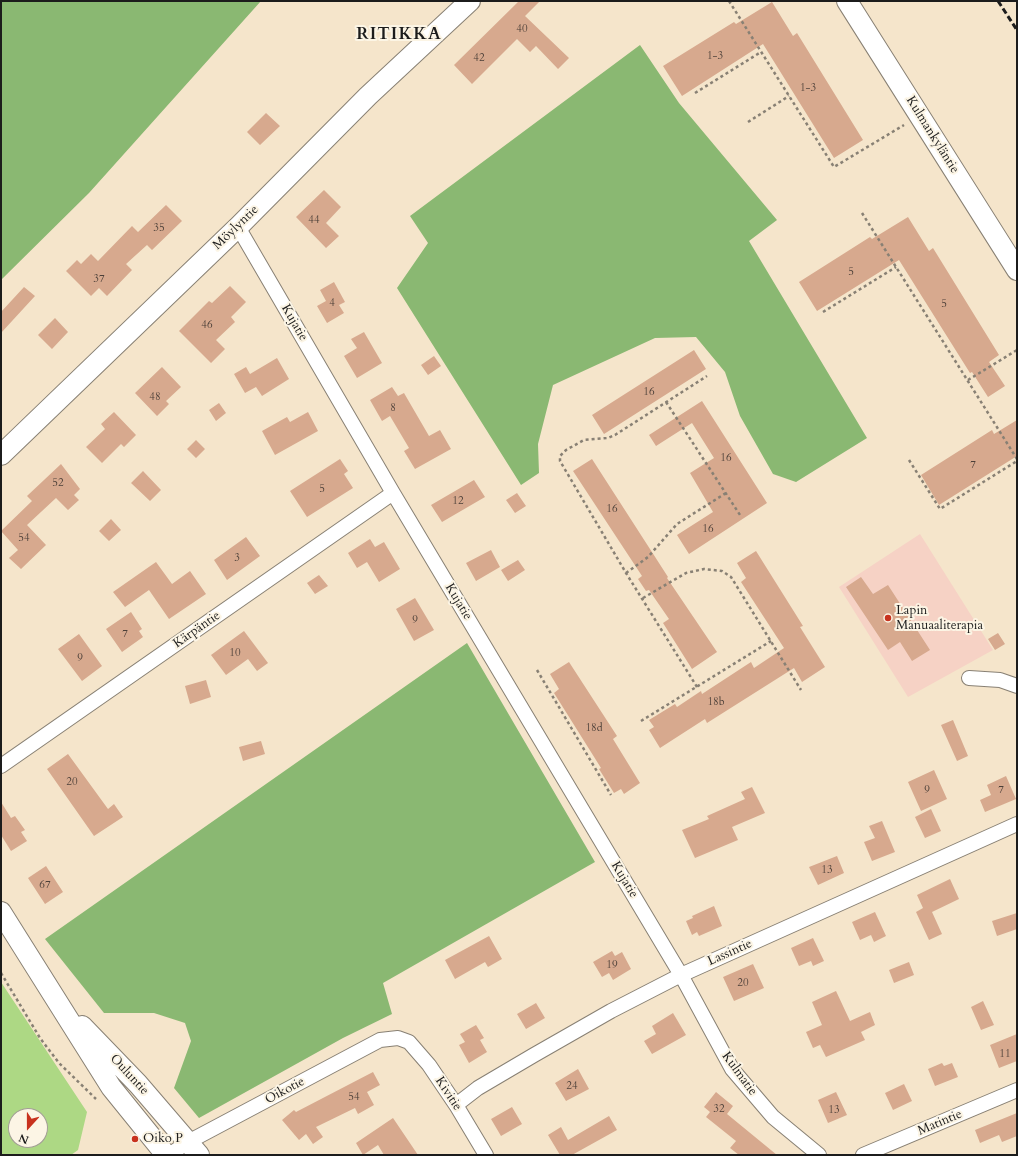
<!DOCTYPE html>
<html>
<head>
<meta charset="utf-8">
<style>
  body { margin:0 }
  #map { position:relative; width:1018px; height:1156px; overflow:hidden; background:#f5e5cb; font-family:Cardo,serif }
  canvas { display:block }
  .frame { position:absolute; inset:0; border:2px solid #1c1c1c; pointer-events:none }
  .north { position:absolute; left:8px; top:1108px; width:40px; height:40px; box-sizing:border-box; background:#fcf5e5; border:1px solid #a29e95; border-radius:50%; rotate:201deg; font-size:11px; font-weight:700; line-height:16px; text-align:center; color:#1c1c1c }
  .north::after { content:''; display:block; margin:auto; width:14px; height:18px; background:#c8321e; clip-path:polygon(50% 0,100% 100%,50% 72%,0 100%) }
</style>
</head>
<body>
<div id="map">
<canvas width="1018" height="1156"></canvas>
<div class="frame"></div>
<div class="north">N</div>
</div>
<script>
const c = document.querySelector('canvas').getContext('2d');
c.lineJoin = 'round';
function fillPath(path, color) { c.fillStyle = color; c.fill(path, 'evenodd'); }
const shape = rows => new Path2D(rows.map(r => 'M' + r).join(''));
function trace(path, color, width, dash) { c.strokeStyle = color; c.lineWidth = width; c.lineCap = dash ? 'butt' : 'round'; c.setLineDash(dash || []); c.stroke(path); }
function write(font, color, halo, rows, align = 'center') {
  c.font = font + ' Cardo,serif'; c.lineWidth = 4; c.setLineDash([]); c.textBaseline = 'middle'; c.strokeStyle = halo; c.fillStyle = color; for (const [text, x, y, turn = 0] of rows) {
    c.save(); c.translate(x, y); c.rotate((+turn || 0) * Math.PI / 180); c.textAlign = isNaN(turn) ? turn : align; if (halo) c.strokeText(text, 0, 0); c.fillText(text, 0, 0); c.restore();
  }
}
const built = shape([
  [920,534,993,650,908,697,839,587]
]);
const green = shape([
  [1,982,87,1112,78,1150,71,1155,1,1155],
  [16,1116,40,1116,40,1140,16,1140]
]);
const forest = shape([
  [1,1,261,1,89,193,1,280],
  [640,45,679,103,777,220,749,241,867,438,796,482,773,474,740,416,725,372,696,337,655,338,553,385,538,444,539,473,521,485,397,288,428,243,410,216],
  [467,643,595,862,383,983,392,1014,343,1038,199,1118,174,1088,191,1041,185,1023,154,1013,104,1013,45,939]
]);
const building = shape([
  [519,1,540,1,525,16,569,58,558,69,536,46,530,52,517,39,472,84,454,65],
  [772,2,793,36,797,33,863,140,834,158,763,44,682,96,663,66,734,22,736,24],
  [266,113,280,126,260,145,247,132],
  [324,190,341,207,326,223,339,236,326,248,296,217],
  [166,205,182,221,152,250,147,245,126,264,132,270,107,296,99,288,91,296,66,271,77,260,81,264,91,254,98,261,132,226,138,232],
  [908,217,929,251,933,248,999,355,989,362,1005,386,988,397,972,372,970,373,899,260,817,311,799,282,870,237,872,239],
  [334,282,345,302,339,305,344,313,327,323,317,306,326,301,320,290],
  [230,286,246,302,231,317,235,322,216,340,225,349,211,363,179,331,209,301,212,303],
  [24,287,35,296,1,333,1,312],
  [55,318,68,332,52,349,38,335],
  [364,332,382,363,357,378,344,356,357,348,351,339],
  [694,350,706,369,604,434,592,415],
  [434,356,441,366,428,375,421,365],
  [277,358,289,379,262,396,256,387,245,393,234,374,246,367,250,374],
  [162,367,181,387,166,401,169,404,157,416,135,393],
  [392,387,398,396,404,393,429,436,440,430,451,449,415,469,404,451,409,448,390,416,382,421,370,400],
  [702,401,767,503,689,554,677,535,713,512,690,473,714,458,692,423,656,446,649,435],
  [219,403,226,413,216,421,209,410],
  [114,412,136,435,124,447,121,444,102,463,86,447,105,429,101,424],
  [308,412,318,431,275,455,262,431,287,417,290,422],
  [1017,420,1017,456,939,505,921,475,992,430,994,434],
  [196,440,205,449,196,458,187,449],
  [340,459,348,471,344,474,353,488,307,517,290,491],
  [592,459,668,577,667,578,717,652,692,669,663,623,669,619,649,590,646,591,638,579,642,576,573,471],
  [61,464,80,489,74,495,79,500,68,510,56,498,27,525,46,545,21,569,9,558,18,550,1,531,32,501,27,496],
  [143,471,161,490,150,501,131,483],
  [474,480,485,497,442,522,431,505],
  [517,493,526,506,515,513,506,500],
  [111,519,121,530,109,541,99,531],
  [246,537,260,556,227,580,214,560],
  [370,539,375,547,384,542,400,569,379,582,367,562,357,568,348,553],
  [491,550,500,567,476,581,466,563],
  [756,551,803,626,800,627,825,667,802,682,794,668,707,723,705,719,660,748,649,730,654,727,649,720,675,704,677,707,701,691,702,694,751,662,754,668,784,648,741,582,746,578,737,563],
  [518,560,525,570,508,581,501,570],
  [156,562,172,584,190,571,206,594,169,619,149,590,125,607,113,592],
  [319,575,328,586,315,594,307,583],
  [861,577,873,594,888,585,930,650,912,661,900,642,888,650,846,587],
  [415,598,434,630,414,641,396,609],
  [131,612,142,629,139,631,143,637,122,652,106,629],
  [244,631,268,663,257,671,248,659,226,675,211,655],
  [998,633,1005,644,995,650,988,639],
  [79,634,102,666,82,681,58,649],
  [569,662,617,736,613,739,640,783,624,794,621,789,614,793,599,769,601,768,554,693,559,689,550,674],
  [206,680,211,697,190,704,185,686],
  [953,720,968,756,957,761,941,725],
  [261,741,265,754,243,761,239,747],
  [68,754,108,809,114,804,123,817,94,836,47,769],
  [934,770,947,799,921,811,908,782],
  [1006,776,1016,799,985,812,980,800,991,795,987,785],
  [752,787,765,813,732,827,738,840,695,858,682,830,709,819,707,816,745,799,741,792],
  [1,802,11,818,15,816,25,830,21,832,27,841,11,851,1,835],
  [931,809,941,831,925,838,915,817],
  [882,821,895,852,872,861,864,842,875,838,869,826],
  [837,856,844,873,818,885,809,867],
  [46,866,63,892,45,904,28,878],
  [950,879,959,899,932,912,942,934,929,940,916,912,923,908,917,895],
  [714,906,722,926,699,936,697,932,692,935,686,921,693,918,692,916],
  [875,912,886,936,874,942,871,935,860,940,852,922],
  [1017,913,1017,929,997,936,992,921],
  [489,936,502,959,488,967,485,962,455,979,445,960],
  [813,938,824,961,813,966,811,961,799,966,791,948],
  [612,951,615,956,622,952,631,969,613,980,609,973,602,977,593,962],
  [909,962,914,975,894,983,889,970],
  [753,964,764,988,734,1001,723,977],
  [836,991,850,1021,870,1012,875,1025,861,1032,865,1040,826,1057,820,1045,813,1048,806,1032,822,1025,812,1002],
  [983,1001,994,1025,981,1030,971,1007],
  [536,1003,545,1018,526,1029,517,1014],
  [673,1013,686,1035,652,1054,644,1041,656,1034,652,1026],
  [476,1025,484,1038,480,1040,487,1052,469,1063,459,1045,465,1042,460,1034],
  [1017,1034,1017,1061,999,1068,990,1045],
  [942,1063,944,1066,952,1063,958,1077,935,1086,928,1069],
  [578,1069,589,1089,566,1101,555,1083],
  [373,1072,380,1085,367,1092,374,1105,358,1114,355,1108,316,1127,323,1137,313,1144,306,1134,299,1140,282,1120,294,1110,296,1112],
  [904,1084,912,1101,893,1110,885,1093],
  [716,1092,733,1106,727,1114,777,1155,739,1155,730,1148,736,1141,706,1117,710,1112,704,1107],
  [836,1092,847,1115,828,1123,818,1100],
  [512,1107,522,1124,501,1136,491,1119],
  [1017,1113,1017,1136,1002,1142,999,1135,980,1143,975,1130],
  [609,1116,617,1130,572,1155,560,1155,548,1135,561,1127,568,1140],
  [393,1118,418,1155,384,1155,378,1145,363,1155,356,1143]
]);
const path = shape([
  [729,1,834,167,904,125],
  [695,93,761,52],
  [748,122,789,96],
  [862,213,1017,459],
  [823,312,896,267],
  [968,380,1017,350],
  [666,402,740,515],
  [909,460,940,509,1017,461],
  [626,573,648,557,677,524,726,493],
  [643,598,686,573,704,569,722,571,731,577,801,690],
  [537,670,611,795],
  [697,687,626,573,560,461,560,456,566,450,584,440,608,438,615,435,707,376],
  [641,721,771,641],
  [1,973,40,1038,59,1063,96,1099]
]);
const street = shape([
  [238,227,393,493,681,975,732,1069,773,1117,819,1155],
  [969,678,1000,680,1017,686],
  [1,766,393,493],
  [456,1105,478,1088,534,1055,611,1011,681,975,1017,824],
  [169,1155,188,1142,380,1040,398,1038,409,1042,429,1065,456,1105,486,1155],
  [863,1155,1017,1090]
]);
const secondary = shape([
  [847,1,1017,270],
  [1,455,238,227,368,96,470,1],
  [1,912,111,1087,166,1155],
  [82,1026,138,1084,199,1155]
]);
const rail = shape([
  [998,1,1017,30]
]);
const markers = [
  [888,618,4,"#c8321e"],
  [135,1139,4,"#c8321e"]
];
const numberNames = [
  ["40",522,29],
  ["1-3",715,56],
  ["42",479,58],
  ["1-3",808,88],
  ["44",314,220],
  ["35",159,228],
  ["5",851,272],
  ["37",99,279],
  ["4",332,303],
  ["5",944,304],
  ["46",207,325],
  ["16",649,392],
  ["48",155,397],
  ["8",393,408],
  ["16",726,458],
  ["7",973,465],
  ["52",58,483],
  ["5",322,489],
  ["12",458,501],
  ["16",612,509],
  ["16",708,529],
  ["54",24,538],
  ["3",237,558],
  ["9",415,620],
  ["7",125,634],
  ["10",235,653],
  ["9",80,658],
  ["18b",716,702],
  ["18d",594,728],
  ["20",72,782],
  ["9",927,790],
  ["7",1001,790],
  ["13",827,870],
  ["67",45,885],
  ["19",612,965],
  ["20",743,983],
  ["11",1005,1054],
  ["24",572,1086],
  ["54",354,1097],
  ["32",719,1109],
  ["13",834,1110]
];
const streetNames = [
  ["Kulmankyläntie",932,135,58],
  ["Möylyntie",236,228,-44],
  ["Kujatie",294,323,60],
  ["Kujatie",458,602,59],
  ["Kärpäntie",197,630,-35],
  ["Kujatie",624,880,59],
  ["Lassintie",730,953,-24],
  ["Kulmatie",739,1074,54],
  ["Ouluntie",129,1075,47],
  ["Oikotie",285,1091,-28],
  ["Kivitie",448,1094,57],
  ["Matintie",940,1123,-23]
];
const poiNames = [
  ["Lapin",896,611],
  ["Manuaaliterapia",896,626],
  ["Oiko P",143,1139]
];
const districtNames = [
  ["RITIKKA",399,35]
];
fillPath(built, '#f6d2c5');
fillPath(green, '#add884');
fillPath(forest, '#8ab872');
fillPath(building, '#d7a98e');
trace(street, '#888074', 16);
trace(secondary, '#888074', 22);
trace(path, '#888074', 2.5, [3, 3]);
trace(street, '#fff', 14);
trace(secondary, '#fff', 20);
trace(rail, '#1c1c1c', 3, [6, 3]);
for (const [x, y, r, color] of markers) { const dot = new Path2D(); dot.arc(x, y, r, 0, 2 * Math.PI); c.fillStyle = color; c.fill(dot); trace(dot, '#fcf5e5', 1.5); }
write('11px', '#4b3f38', null, numberNames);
write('13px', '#1c1c1c', '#fcf5e5', streetNames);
write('13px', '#1c1c1c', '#fcf5e5', poiNames, 'left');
c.letterSpacing = '1px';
write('bold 17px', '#1c1c1c', '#fcf5e5', districtNames);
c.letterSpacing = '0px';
</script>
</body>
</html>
